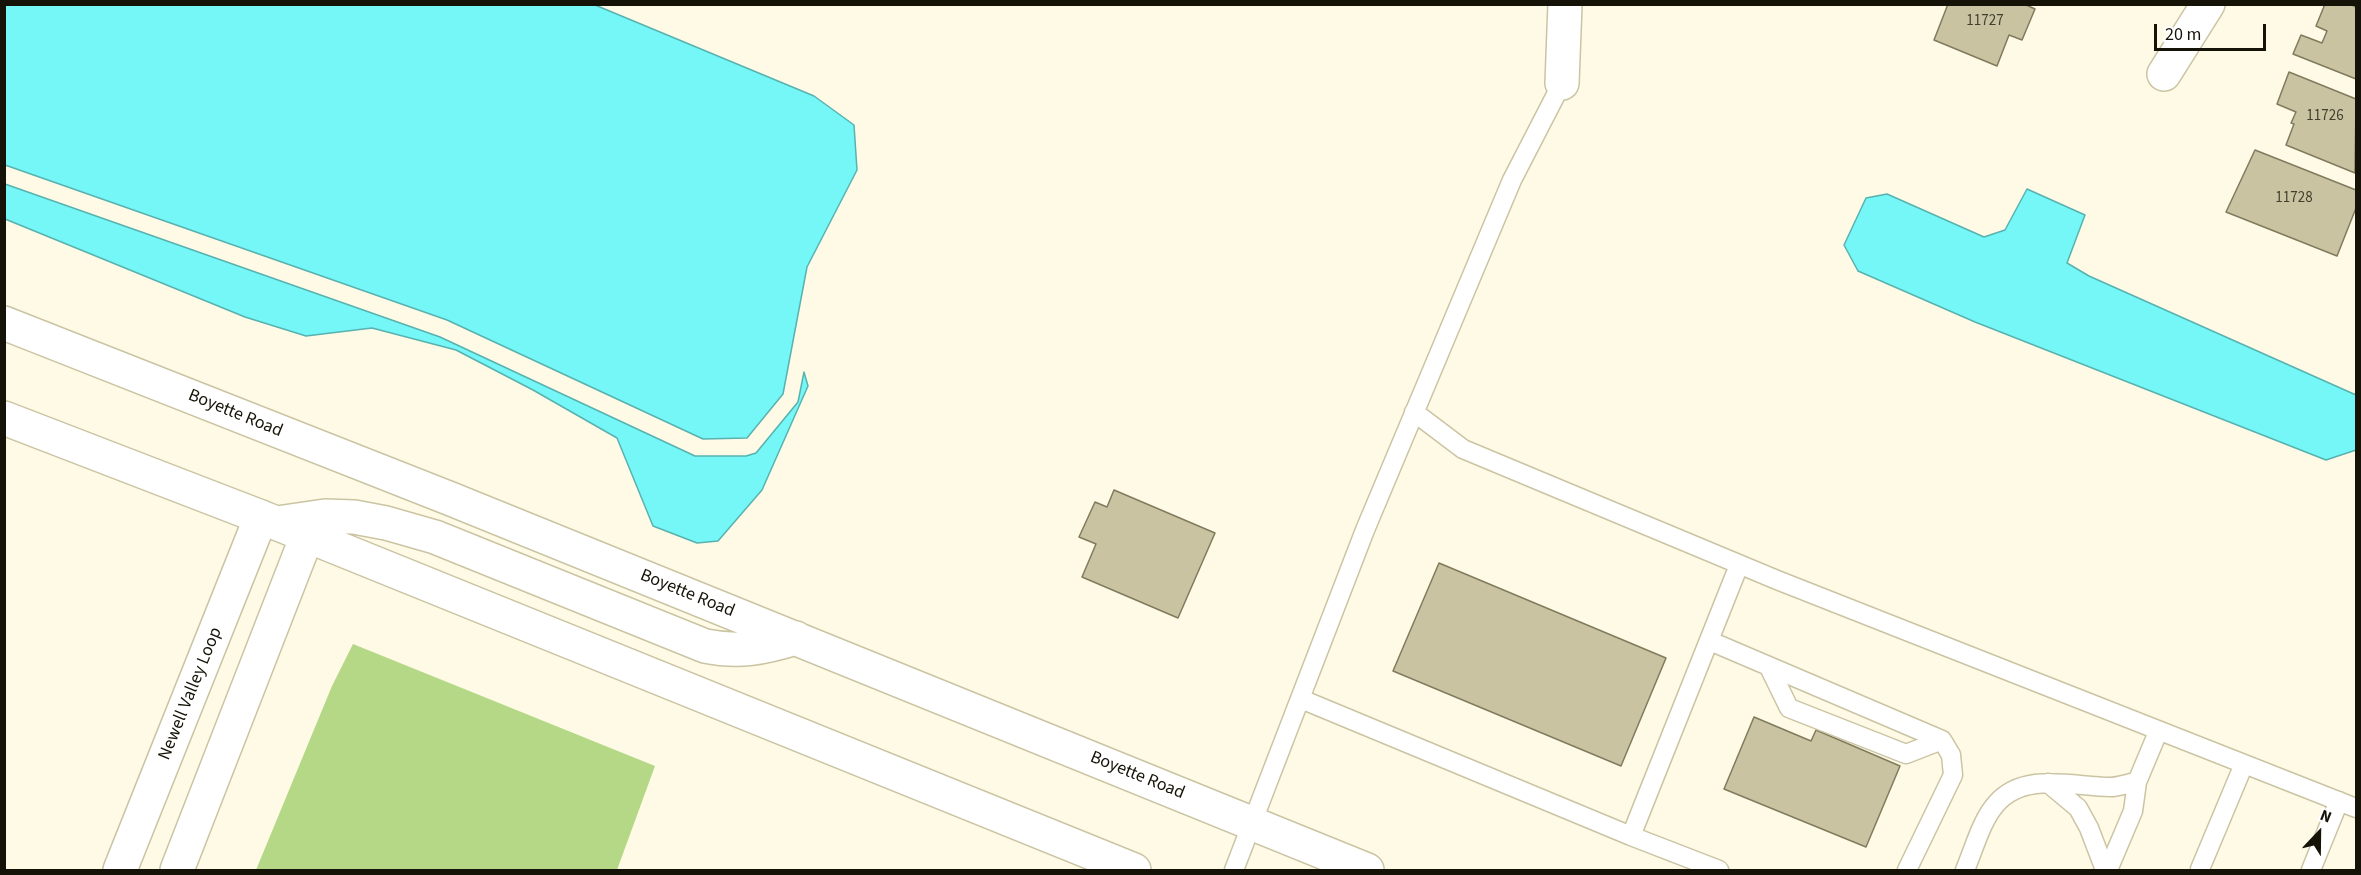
<!DOCTYPE html>
<html>
<head>
<meta charset="utf-8">
<style>
	body { margin:0 }
	#map { position:relative; width:2361px; height:875px; overflow:hidden; background:#fefae6; font-family:"Source Sans 3",sans-serif }
	canvas { display:block }
	.frame { position:absolute; inset:0; border:6px solid #151307; pointer-events:none }
	.north { position:absolute; left:2289px; top:803px; width:60px; height:60px; -webkit-text-stroke:4px #fff; paint-order:stroke; rotate:22deg; font-size:16px; font-weight:700; line-height:24px; text-align:center; color:#151307 }
	.north::after { content:''; display:block; margin:auto; width:21px; height:27px; background:#151307; clip-path:polygon(50% 0,100% 100%,50% 72%,0 100%) }
	.scale { position:absolute; left:2154px; top:24px; width:112px; height:27px; box-sizing:border-box; border:3px solid #151307; border-top:0; padding-left:8px; font-size:18px; line-height:21px; white-space:nowrap; color:#151307; -webkit-text-stroke:4px #fff; paint-order:stroke }
</style>
</head>
<body>
<div id="map">
<canvas width="2361" height="875"></canvas>
<div class="frame"></div>
<div class="north">N</div>
<div class="scale">20 m</div>
</div>
<script>
const g = document.querySelector('canvas').getContext('2d');
g.lineJoin = 'round';
function fillPath(path, color) { g.fillStyle = color; g.fill(path, 'evenodd'); }
function trace(path, color, width, dash) { g.strokeStyle = color; g.lineWidth = width; g.lineCap = dash ? 'butt' : 'round'; g.setLineDash(dash || []); g.stroke(path); }
function drawText(font, color, halo, rows, align = 'center') {
  g.font = font + ' "Source Sans 3",sans-serif'; g.lineWidth = 4.5; g.setLineDash([]); g.textBaseline = 'middle'; g.strokeStyle = halo; g.fillStyle = color; for (const [text, x, y, turn = 0] of rows) {
    g.save(); g.translate(x, y); g.rotate((+turn || 0) * Math.PI / 180); g.textAlign = isNaN(turn) ? turn : align; if (halo) g.strokeText(text, 0, 0); g.fillText(text, 0, 0); g.restore();
  }
}
fillPath(new Path2D(`
	M353,644L655,766L617,870H256L332,686Z`), '#b5d886');
const water = new Path2D(`
	M595,5L814,96L854,125L857,170L807,267L783,394L747,438L703,439L447,320L5,165V5Z
	M5,184L440,337L695,456H746L756,453L798,402L804,372L808,386L762,490L718,541L697,543L653,526L617,438L533,390L456,350L372,328L306,336L245,317L5,219Z
	M2027,189L2085,215L2067,263L2089,276L2356,395V450L2326,460L1975,322L1858,271L1844,245L1866,198L1887,194L1984,237L2005,230Z`);
fillPath(water, '#75f6f7');
trace(water, '#58b2af', 1.5);
const building = new Path2D(`
	M1948,4H2024L2035,9L2022,40L2009,35L1997,66L1934,40Z
	M2325,4H2350L2356,7V79L2293,54L2301,35L2322,43L2327,31L2316,26Z
	M2289,72L2356,99L2355,173L2286,145L2294,124L2291,123L2296,112L2277,104Z
	M2255,150L2356,190V208L2337,256L2226,212Z
	M1114,490L1215,533L1178,618L1082,577L1096,544L1079,537L1095,502L1107,507Z
	M1439,563L1666,658L1621,766L1393,671Z
	M1754,717L1811,741L1816,730L1900,766L1866,847L1724,789Z`);
fillPath(building, '#c9c3a2');
trace(building, '#817b5d', 1.5);
const lane = new Path2D(`
	M1414,412L1463,449L1777,580L2356,808
	M1710,641L1942,740L1951,755L1953,775L1907,870
	M1769,667L1789,708L1906,754L1942,740
	M1301,699L1631,836L1719,870
	M2048,783L2078,808L2089,828L2105,870
	M1631,836L1739,565
	M2200,869L2244,764
	M1234,870L1365,530L1512,180L1562,83
	M1965,870C1974,849 1981,821 1996,804C2024,771 2074,787 2110,787C2119,787 2129,783 2137,782
	M2108,870L2133,811L2137,782L2158,732
	M2311,870L2339,801`);
const street = new Path2D(`
	M2164,74L2208,4
	M1562,83L1565,4
	M120,870L261,517
	M177,870L307,536`);
const secondary = new Path2D(`
	M4,323L451,499L1367,870
	M4,418L261,517L1134,870
	M277,523L325,516L354,517L386,523L435,537L705,646C740,653 763,648 796,638`);
trace(lane, '#cbc4a3', 21);
trace(street, '#cbc4a3', 36);
trace(secondary, '#cbc4a3', 36);
trace(lane, '#fff', 18);
trace(street, '#fff', 33);
trace(secondary, '#fff', 33);
drawText('15px', '#423f2e', null, [
	["11727",1985,22],
	["11726",2325,117],
	["11728",2294,199]
]);
drawText('18px', '#151307', '#fff', [
	["Boyette Road",235,414,22],
	["Boyette Road",687,594,22],
	["Newell Valley Loop",191,694,-68],
	["Boyette Road",1137,776,22]
]);
</script>
</body>
</html>
